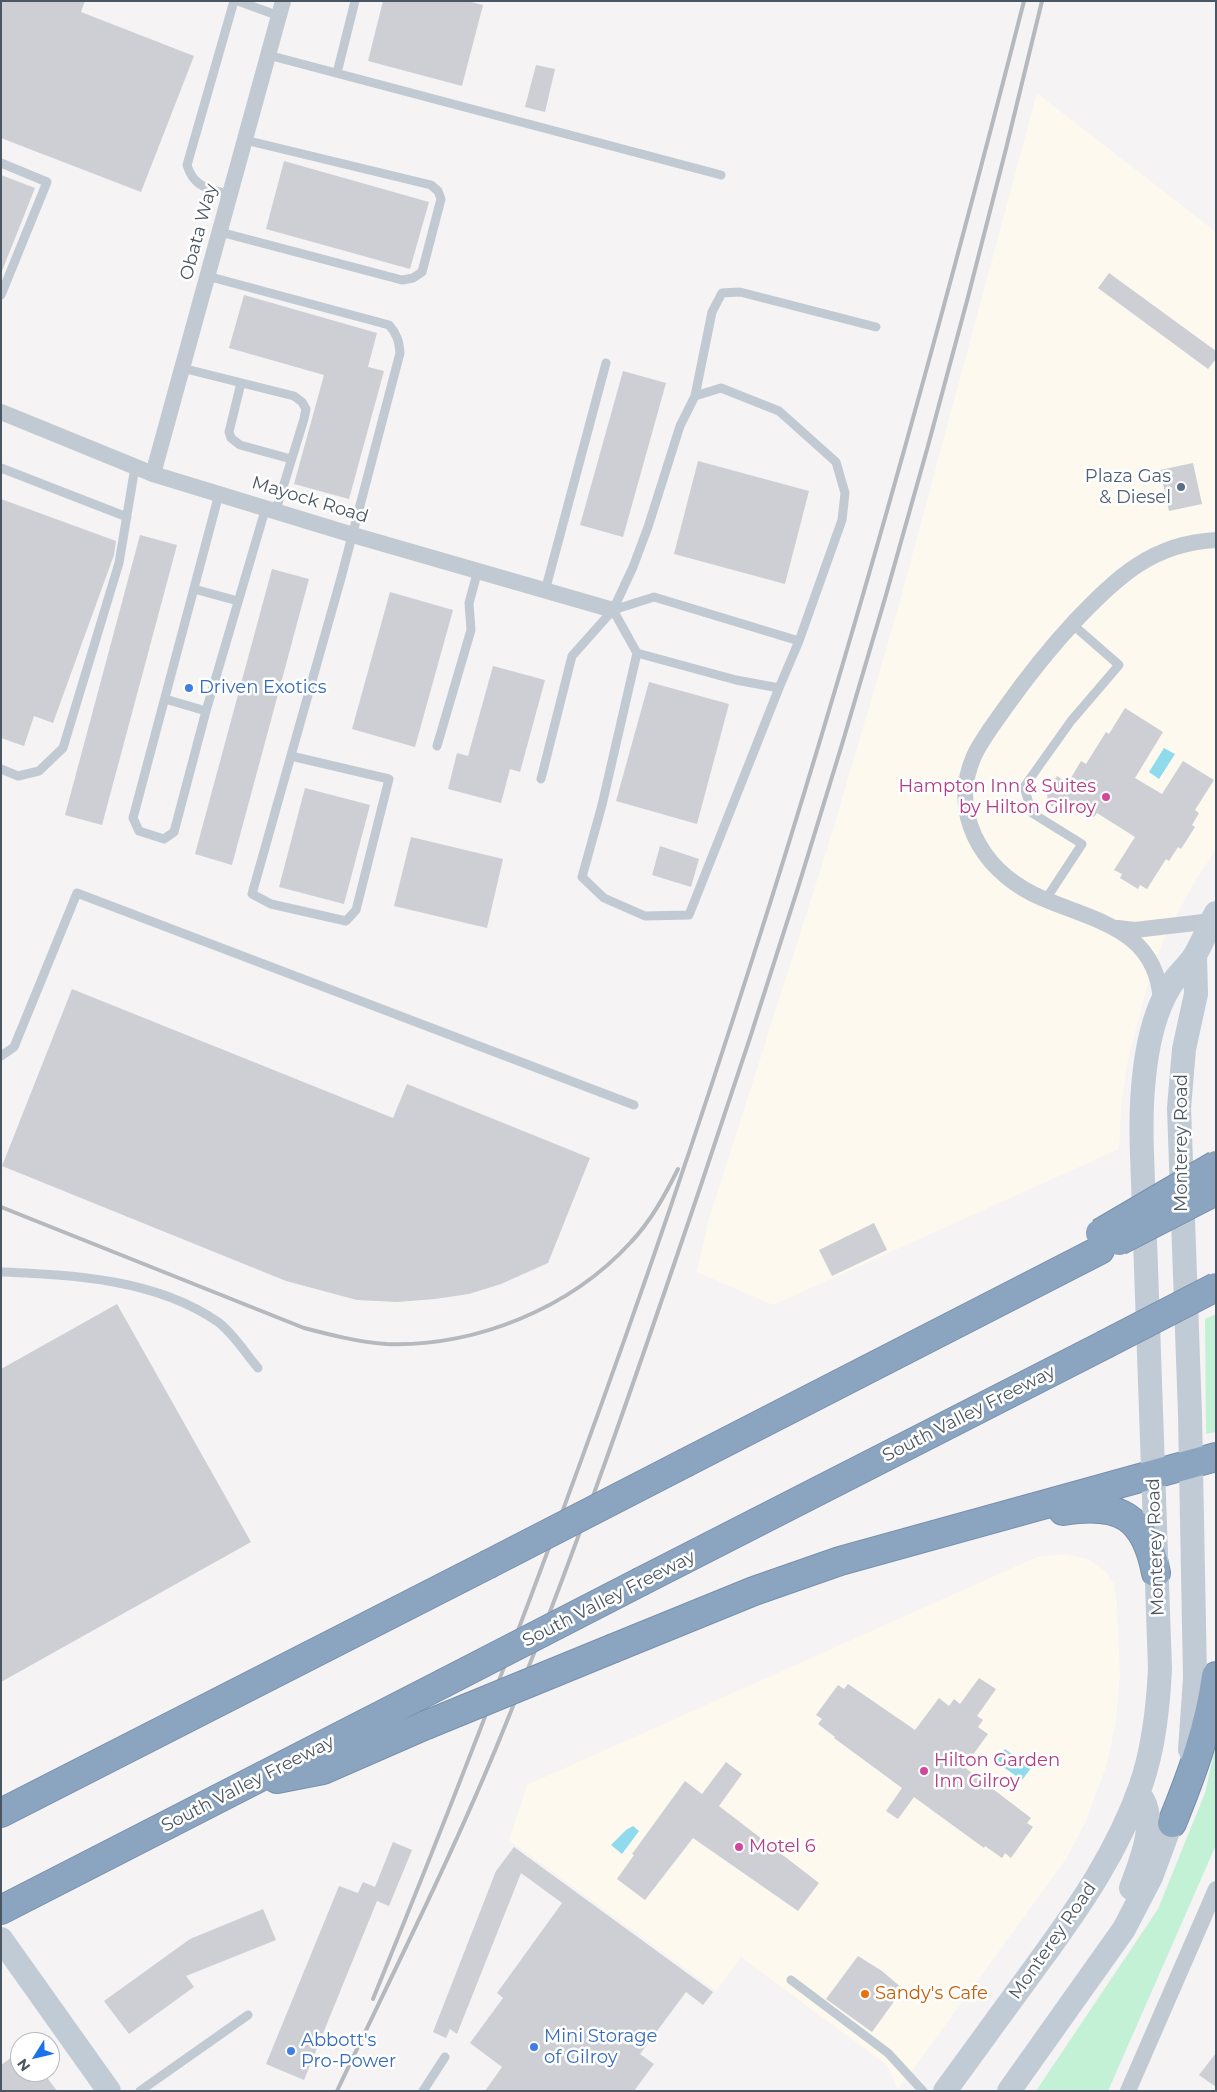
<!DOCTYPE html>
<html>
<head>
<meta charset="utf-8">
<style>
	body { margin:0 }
	#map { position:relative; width:1217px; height:2092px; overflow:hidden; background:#f5f3f3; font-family:Montserrat,sans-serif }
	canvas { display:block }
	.frame { position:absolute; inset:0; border:2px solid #4a5661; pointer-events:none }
	.north { position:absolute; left:10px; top:2032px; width:50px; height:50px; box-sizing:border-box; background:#fff; border:1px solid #b7bbc0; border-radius:50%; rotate:234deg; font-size:14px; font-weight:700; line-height:20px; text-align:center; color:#4a5661 }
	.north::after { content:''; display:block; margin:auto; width:18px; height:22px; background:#1a73e8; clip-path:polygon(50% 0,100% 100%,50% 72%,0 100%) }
</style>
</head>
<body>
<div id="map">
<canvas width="1217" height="2092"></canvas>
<div class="frame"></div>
<div class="north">N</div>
</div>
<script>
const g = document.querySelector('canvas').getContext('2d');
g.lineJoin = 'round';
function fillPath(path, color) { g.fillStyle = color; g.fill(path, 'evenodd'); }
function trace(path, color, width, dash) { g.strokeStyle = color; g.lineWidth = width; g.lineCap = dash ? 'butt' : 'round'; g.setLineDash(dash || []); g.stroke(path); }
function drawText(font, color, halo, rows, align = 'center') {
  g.font = font + ' Montserrat,sans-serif'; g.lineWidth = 5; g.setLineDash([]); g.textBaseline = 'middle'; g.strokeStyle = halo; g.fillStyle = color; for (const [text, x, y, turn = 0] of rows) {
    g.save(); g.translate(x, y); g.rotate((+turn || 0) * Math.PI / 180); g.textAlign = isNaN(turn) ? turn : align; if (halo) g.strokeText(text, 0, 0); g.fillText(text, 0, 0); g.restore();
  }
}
fillPath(new Path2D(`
	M1037,93L1216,232V849L1192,886L1163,941L1145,994L1128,1059L1121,1108L1119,1149L773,1305L697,1272L708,1222L828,846L895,619Z
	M1066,1554L1088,1559L1105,1571L1114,1584L1117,1603L1120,1676L1116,1721L1107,1764L1085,1823L1066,1859L898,2090L887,2065L741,1957L716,1991L509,1840L527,1785L1037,1557Z`), '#fdf9ef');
fillPath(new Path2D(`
	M1216,1314V1432L1206,1434L1205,1319Z
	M1216,1743V1845L1108,2091H1036L1158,1909L1205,1793Z`), '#c3f1d5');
fillPath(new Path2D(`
	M1164,748L1175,754L1159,779L1149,772Z
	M1005,1749L1031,1768L1022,1780L996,1762Z
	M633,1826L639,1831L622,1854L611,1845L626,1830Z`), '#90daee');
fillPath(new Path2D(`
	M1,1H85L81,12L194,56L141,192L1,138Z
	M383,1H467L483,5L462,86L368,61Z
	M536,65L555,69L545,112L525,107Z
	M284,161L429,202L410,269L266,229Z
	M1,175L35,188L2,271H1Z
	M1109,273L1216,351V359L1208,369L1098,288Z
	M244,295L377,333L368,367L384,371L349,499L294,484L324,375L229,348Z
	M623,371L666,383L623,537L580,525Z
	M698,461L809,491L785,584L674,554Z
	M1193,463L1202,504L1169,511L1160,470Z
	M1,499L116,541L114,555L53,723L34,716L24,746L1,738Z
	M140,535L177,545L102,825L65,815Z
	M272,569L309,579L232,865L195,854Z
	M390,592L453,610L415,747L352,729Z
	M493,666L545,680L520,772L510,769L501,803L448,789L457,753L468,756Z
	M649,682L729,704L697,824L616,801Z
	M1125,708L1163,732L1135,778L1162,794L1183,761L1214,780L1195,810L1199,813L1192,825L1195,827L1181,849L1178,847L1169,861L1166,859L1147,889L1140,885L1138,889L1120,878L1122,874L1114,870L1135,837L1097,813L1094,817L1073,805L1067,815L1048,804L1047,793L1057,776L1068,783L1081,761L1086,764L1106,732L1109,734Z
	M305,788L370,805L344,904L279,887Z
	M411,837L503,859L487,928L394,906Z
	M660,846L699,859L691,887L652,875Z
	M72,989L393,1118L407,1084L590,1158L548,1263L501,1284L469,1294L435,1299L397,1302L357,1300L286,1281L2,1166Z
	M874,1223L887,1250L832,1276L819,1250Z
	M117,1304L251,1542L1,1682V1369Z
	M979,1678L996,1689L977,1716L983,1720L978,1727L988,1734L964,1767L1031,1818L1027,1823L1033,1827L1011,1858L1005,1853L1002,1858L985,1846L984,1848L914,1797L898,1819L886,1811L902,1788L834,1738L835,1737L818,1724L822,1719L816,1715L838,1685L844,1689L848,1684L915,1730L939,1698L949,1706L954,1699L960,1704Z
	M726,1762L742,1774L719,1806L819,1883L798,1911L693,1838L645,1900L617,1879L634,1855L632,1854L685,1781L702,1794Z
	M393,1842L412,1850L389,1906L377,1901L304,2080L266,2064L339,1886L358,1893L363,1882L375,1887Z
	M514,1847L713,1992L703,2005L686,1992L640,2054L654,2064L634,2091H485L502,2067L470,2043L503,1998L497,1993L562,1903L521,1873L457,2034L450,2029L446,2038L433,2032L496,1871Z
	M263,1909L276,1940L186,1976L194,1987L129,2034L104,2001L190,1939Z
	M858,1956L882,1971L903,1989L872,2032L826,1999Z
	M20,2051V2072H43L57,2091H1V2065Z
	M1216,2053V2087L1199,2075Z`), '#cdcfd5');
const highway = new Path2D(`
	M687,1462L1100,1250
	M1063,1511C1120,1502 1145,1516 1156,1573
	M642,1581L1104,1345
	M614,1648L754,1591L840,1561L1216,1457
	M277,1779L323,1770L426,1725
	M1,1813L487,1565
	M1172,1823C1192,1774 1209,1728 1216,1676
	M1,1910L442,1684`);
trace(highway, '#7690ad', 30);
trace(new Path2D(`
	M238,1L279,16
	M268,55L721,175
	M337,73L355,1
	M1,163L47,182L1,295
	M230,195C208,188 194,188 187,165L234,1
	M220,232L402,280L413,278L422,272L441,199L438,191L431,185L245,140
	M207,276L389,325C397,334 399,341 400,353L341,578L252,894L271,904L346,921L356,910L389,779L291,756
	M182,368L294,396L302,402L306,409L304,419L276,510
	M241,383L229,432L231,438L240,445L291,459
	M695,396L712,312L722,293L740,292L876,327
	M1,468L127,517
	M219,494L133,818L139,831L164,839L174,832L206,711L266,507
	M194,589L238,601
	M545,591L606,363
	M613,610L637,653L736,680L779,688L689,915L645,916L604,898L582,877L602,805L637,653
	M779,688L799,641
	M165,699L206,711
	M437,746L471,630L469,603L478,570
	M1,769L18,776L39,771L63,748L119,563L135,467
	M541,779L572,656L613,610L633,567L648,527L680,426L695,396L721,388L779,411L836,462L845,493L842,520L799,641L654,597L613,610
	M1046,899L1082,844L1032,813L1024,787L1071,721L1119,665L1072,624
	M1,1056L14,1047L77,893L634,1105
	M1,1272C74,1275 156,1279 218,1322C233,1333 246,1354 258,1368
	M791,1980L888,2053L923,2091
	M140,2091L248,2015
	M423,2091L445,2057`), '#c1cad2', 9);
trace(new Path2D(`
	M1,412L153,474L353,535L613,610
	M153,474L283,1
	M1118,928L1135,930L1212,921
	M1161,1002C1157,925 1089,921 1033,894C981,868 949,812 974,756C982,739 994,724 1005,708C1027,677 1050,648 1076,620C1117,577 1153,543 1216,540
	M1128,2091L1216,1889`), '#c1cad2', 16);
trace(new Path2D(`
	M1190,1750L1195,1678L1190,1414L1179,1108L1184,1049L1196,994L1195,956
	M1131,1888C1141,1860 1160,1818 1138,1793
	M1,1939L109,2091
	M945,2091C976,2048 1008,2005 1039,1962C1080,1906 1118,1851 1141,1785C1154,1747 1158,1708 1160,1669L1142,1153C1140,1103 1143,1032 1169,988C1176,975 1188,967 1195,955C1203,942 1208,927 1216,913
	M1009,2091L1124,1929L1151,1877L1177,1807`), '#c1cbd6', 24);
trace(highway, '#8ba5c1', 28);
trace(new Path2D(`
	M1,1207L304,1328C331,1335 358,1342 386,1344C475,1347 570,1309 631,1242C651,1221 665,1195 678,1169
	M373,1999C513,1656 641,1309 753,957C854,641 942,322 1024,1
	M337,2091C391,1977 448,1864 496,1748C572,1564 637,1374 701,1185C833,796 947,401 1042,1`), '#b5b8bd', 4);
const highwayBridge = new Path2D(`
	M1100,1233L1216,1165
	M1119,1241L1216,1191
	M1104,1345L1216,1287
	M487,1565L687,1462
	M442,1684L642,1581
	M426,1725L614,1648`);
trace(highwayBridge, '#7690ad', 30, []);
trace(highwayBridge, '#8ba5c1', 28);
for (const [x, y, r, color] of [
	[1181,487,5,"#5c6f8a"],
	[189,688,5,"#3f7fe0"],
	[1106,797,5,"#d1479c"],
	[924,1771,5,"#d1479c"],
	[739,1847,5,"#d1479c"],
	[865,1994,5,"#e8710a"],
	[534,2047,5,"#3f7fe0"],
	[291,2051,5,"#3f7fe0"]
]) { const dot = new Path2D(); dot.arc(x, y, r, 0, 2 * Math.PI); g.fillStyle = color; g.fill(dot); trace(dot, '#fff', 2); }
drawText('18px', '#4a5661', '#fff', [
	["Obata Way",199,232,-75],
	["Mayock Road",310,500,17],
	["Monterey Road",1182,1143,-90],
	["South Valley Freeway",969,1414,-27],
	["Monterey Road",1156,1547,-92],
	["South Valley Freeway",609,1599,-27],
	["South Valley Freeway",248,1784,-27],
	["Monterey Road",1053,1941,-55]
]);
drawText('18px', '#4e5e75', '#fff', [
	["Plaza Gas",1171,477],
	["& Diesel",1171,498]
], 'right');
drawText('18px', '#366cbe', '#fff', [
	["Driven Exotics",199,688],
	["Mini Storage",544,2037],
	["of Gilroy",544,2058],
	["Abbott's",301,2041],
	["Pro-Power",301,2062]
], 'left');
drawText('18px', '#b23c85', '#fff', [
	["Hampton Inn & Suites",1096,787,"right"],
	["by Hilton Gilroy",1096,808,"right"],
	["Hilton Garden",934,1761],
	["Inn Gilroy",934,1782],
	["Motel 6",749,1847]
], 'left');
drawText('18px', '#c56008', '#fff', [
	["Sandy's Cafe",875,1994]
], 'left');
</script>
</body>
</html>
